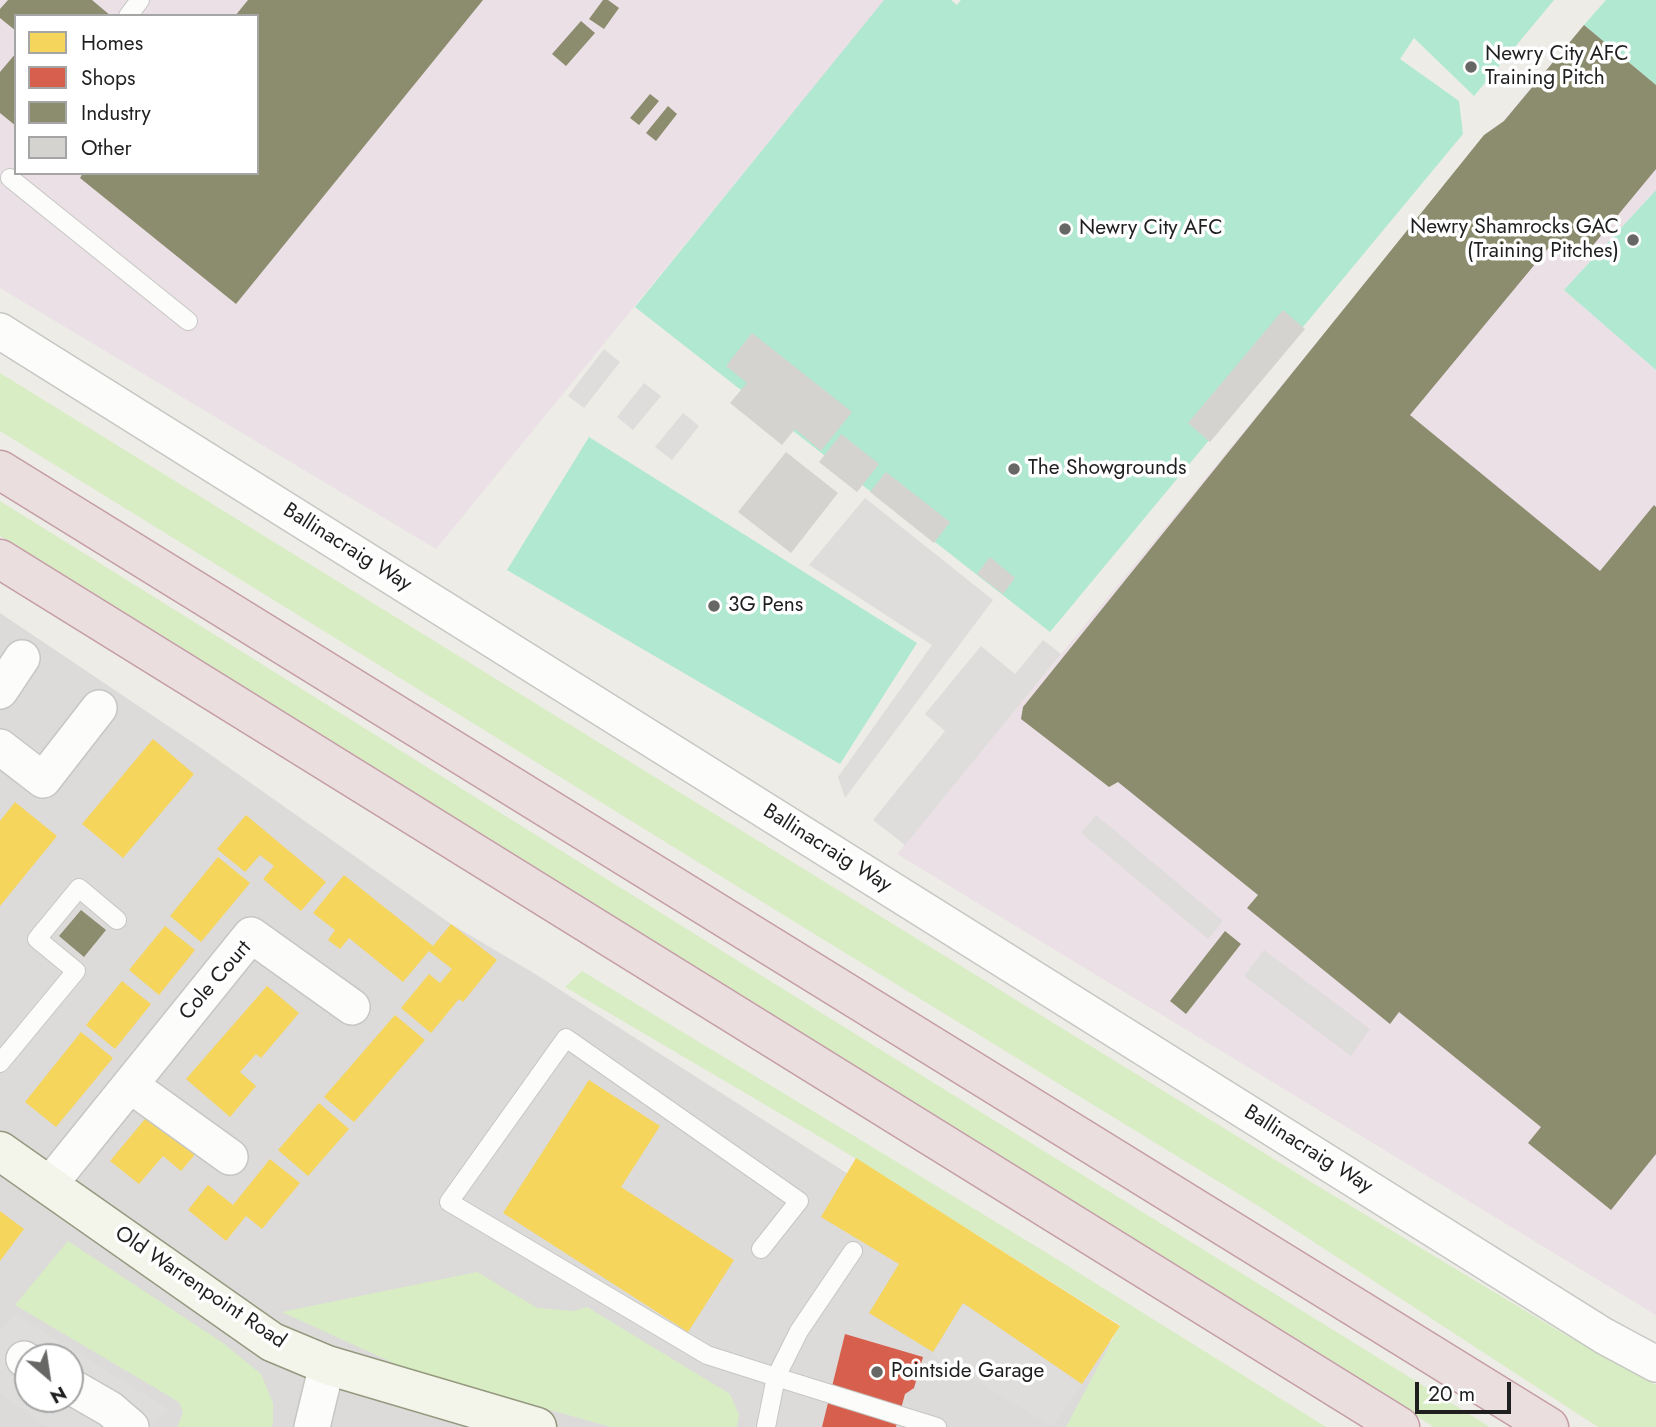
<!DOCTYPE html>
<html>
<head>
<meta charset="utf-8">
<style>
	body { margin:0 }
	#map { position:relative; width:1656px; height:1427px; overflow:hidden; background:#edece7; font-family:Jost,sans-serif }
	canvas { display:block }
	.legend { position:absolute; left:14px; top:14px; width:245px; height:161px; box-sizing:border-box; background:#fff; border:2px solid #a5a5a5; margin:0; padding:9px 12px; list-style:none; font-size:21px; color:#1f1f1f }
	.legend li { display:flex; align-items:center; gap:14px; height:35px }
	.legend b { width:35px; border:2px solid #a5a5a5 }
	.north { position:absolute; left:14px; top:1343px; width:70px; height:70px; box-sizing:border-box; background:#fff; border:2px solid #a5a5a5; border-radius:50%; rotate:151deg; font-size:19px; font-weight:700; line-height:28px; text-align:center; color:#1f1f1f }
	.north::after { content:''; display:block; margin:auto; width:24px; height:32px; background:#676765; clip-path:polygon(50% 0,100% 100%,50% 72%,0 100%) }
	.scale { position:absolute; left:1415px; top:1382px; width:96px; height:32px; box-sizing:border-box; border:4px solid #1f1f1f; border-top:0; padding-left:9px; font-size:21px; line-height:24px; white-space:nowrap; color:#1f1f1f; -webkit-text-stroke:5px #fff; paint-order:stroke }
</style>
</head>
<body>
<div id="map">
<canvas width="1656" height="1427"></canvas>
<ul class="legend">
<li><b style="height:19px;background:#f6d55c"></b>Homes</li>
<li><b style="height:19px;background:#d6604d"></b>Shops</li>
<li><b style="height:19px;background:#8c8c6e"></b>Industry</li>
<li><b style="height:19px;background:#d5d3d0"></b>Other</li>
</ul>
<div class="north">N</div>
<div class="scale">20 m</div>
</div>
<script>
const g = document.querySelector('canvas').getContext('2d');
g.lineJoin = 'round';
function fillPath(path, color) { g.fillStyle = color; g.fill(path, 'evenodd'); }
function trace(path, color, width, dash) { g.strokeStyle = color; g.lineWidth = width; g.lineCap = dash ? 'butt' : 'round'; g.setLineDash(dash || []); g.stroke(path); }
function drawText(font, color, halo, rows, align = 'center') {
  g.font = font + ' Jost,sans-serif'; g.lineWidth = 7; g.setLineDash([]); g.textBaseline = 'middle'; g.strokeStyle = halo; g.fillStyle = color; for (const [text, x, y, turn = 0] of rows) {
    g.save(); g.translate(x, y); g.rotate((+turn || 0) * Math.PI / 180); g.textAlign = isNaN(turn) ? turn : align; if (halo) g.strokeText(text, 0, 0); g.fillText(text, 0, 0); g.restore();
  }
}
fillPath(new Path2D(`
	M0,613L201,748L451,924L532,972L1244,1427H0ZM28,1357H70V1399H28Z`), '#dcdbd9');
fillPath(new Path2D(`
	M0,0H885L436,549L0,288ZM16,16H257V173H16Z
	M1584,25L1656,85V190L1564,290L1656,370V1315L897,854L1336,319Z`), '#ebe0e6');
fillPath(new Path2D(`
	M0,373L1316,1185L1564,1334L1656,1385V1427H1598L1260,1207L816,935L0,431Z
	M0,501L950,1093L1490,1427H1434L0,536Z
	M582,971L1047,1253L1326,1427H1066L1120,1325L842,1150L565,987Z
	M68,1241L223,1343L261,1374L273,1403V1422L271,1427H177L183,1413L179,1402L15,1305Z
	M477,1272L537,1308L574,1311L587,1307L730,1394L739,1415L737,1427H611L411,1371L282,1312Z`), '#d8edc4');
fillPath(new Path2D(`
	M884,0H951L957,5L961,0H1554L1474,96L1414,38L1400,59L1459,101L1463,134L1050,632L635,307Z
	M1606,0H1656V85L1584,25Z
	M1656,190V370L1564,290Z
	M589,437L917,643L840,764L507,570Z`), '#b0e8d2');
fillPath(new Path2D(`
	M604,349L620,362L584,408L568,396Z
	M644,383L661,396L633,430L617,417Z
	M683,413L699,426L672,460L655,447Z
	M865,498L993,600L845,798L838,777L932,645L809,565Z
	M1043,640L1061,654L905,845L873,820L945,731L925,714L981,646L1015,674Z
	M1096,815L1223,921L1208,939L1081,833Z
	M1264,950L1370,1029L1351,1056L1244,976Z
	M963,1303L1082,1384L1053,1427L932,1355Z
	M15,1314L170,1410L145,1427H47L0,1394V1331ZM28,1357H70V1399H28Z`), '#dedddb');
fillPath(new Path2D(`
	M153,739L194,774L123,858L82,824Z
	M15,802L57,836L0,906V821Z
	M246,815L326,882L301,911L263,879L274,866L260,855L245,872L217,849Z
	M218,857L250,883L201,942L170,916Z
	M344,875L433,946L451,924L497,960L463,1002L459,999L431,1033L401,1008L429,974L440,983L452,969L429,951L403,982L349,938L340,949L328,940L335,930L313,913Z
	M165,926L195,950L159,995L129,970Z
	M122,981L151,1004L115,1049L86,1025Z
	M267,986L299,1013L261,1058L256,1054L240,1072L256,1086L230,1117L186,1079Z
	M395,1015L425,1040L354,1122L324,1097Z
	M81,1032L113,1058L56,1127L25,1102Z
	M589,1080L660,1126L621,1187L734,1260L688,1332L503,1213Z
	M319,1103L349,1129L308,1176L278,1150Z
	M150,1113L197,1152L181,1171L163,1156L139,1184L110,1161Z
	M856,1158L1120,1326L1082,1384L963,1303L933,1352L869,1313L899,1264L821,1217Z
	M270,1159L300,1183L262,1229L246,1216L226,1241L188,1210L208,1185L233,1205Z
	M0,1211L24,1229L0,1261Z`), '#f6d55c');
fillPath(new Path2D(`
	M845,1334L923,1357L914,1388L905,1394L896,1427H822Z`), '#d6604d');
fillPath(new Path2D(`
	M8,0H92L111,16H16V31L0,18V9Z
	M248,0H483L236,304L80,178L83,173H257V16H235Z
	M603,0H608L619,8L604,29L589,19Z
	M581,21L595,33L566,66L552,54Z
	M1584,25L1656,85V169L1580,261L1555,240L1410,415L1600,571L1654,505L1656,507V1154L1611,1210L1528,1143L1541,1127L1399,1012L1390,1024L1247,908L1258,895L1118,782L1109,787L1021,719L1023,707L1484,135L1504,121Z
	M16,53V126L0,113V72Z
	M650,94L659,101L639,125L630,118Z
	M668,106L677,114L656,141L646,133Z
	M81,910L106,930L84,957L59,936Z
	M1225,931L1241,944L1186,1014L1170,1001Z`), '#8c8c6e');
fillPath(new Path2D(`
	M1283,310L1305,329L1210,442L1188,423Z
	M752,333L852,412L821,451L795,429L782,445L730,403L747,383L726,366Z
	M841,434L879,464L857,492L819,462Z
	M786,452L838,493L791,553L738,512Z
	M886,472L950,522L934,543L870,492Z
	M990,557L1015,578L1003,594L977,574Z`), '#d5d3d0');
const lane = new Path2D(`
	M128,16L140,0
	M10,178L188,321
	M0,1063L76,971L37,939L79,888L117,920
	M761,1249L799,1201L566,1038L449,1202L707,1355L776,1377L766,1427
	M853,1251L799,1331L776,1377L937,1427`);
const street = new Path2D(`
	M0,331L1604,1336L1656,1364
	M0,691L22,658
	M0,747L43,780L99,708
	M130,1085L230,1157
	M49,1185L251,935L352,1007
	M24,1359L28,1362
	M70,1386L110,1409L131,1427
	M312,1427L327,1365`);
const secondary = new Path2D(`
	M0,1151L272,1342L327,1365L537,1427`);
const highway = new Path2D(`
	M0,470L1549,1427
	M0,559L1400,1427`);
trace(lane, '#c6c6c3', 20);
trace(street, '#c6c6c3', 38);
trace(secondary, '#95987e', 41);
trace(highway, '#c59da7', 41);
trace(lane, '#fcfcfb', 18);
trace(street, '#fcfcfb', 35);
trace(secondary, '#f3f4ea', 38);
trace(highway, '#eadedf', 38);
for (const [x, y, r, color] of [
	[1471,67,7,"#676765"],
	[1065,229,7,"#676765"],
	[1633,240,7,"#676765"],
	[1014,469,7,"#676765"],
	[714,606,7,"#676765"],
	[877,1372,7,"#676765"]
]) { const dot = new Path2D(); dot.arc(x, y, r, 0, 2 * Math.PI); g.fillStyle = color; g.fill(dot); trace(dot, '#fff', 2.5); }
drawText('21px', '#1f1f1f', '#fff', [
	["Newry City AFC",1485,55],
	["Training Pitch",1485,79],
	["Newry Shamrocks GAC",1619,228,"right"],
	["(Training Pitches)",1619,252,"right"],
	["Newry City AFC",1079,229],
	["The Showgrounds",1028,469],
	["3G Pens",728,606],
	["Pointside Garage",891,1372]
], 'left');
drawText('21px', '#1f1f1f', '#fff', [
	["Ballinacraig Way",347,548,32],
	["Ballinacraig Way",827,849,32],
	["Cole Court",216,981,-49],
	["Ballinacraig Way",1308,1150,32],
	["Old Warrenpoint Road",200,1288,34]
]);
</script>
</body>
</html>
